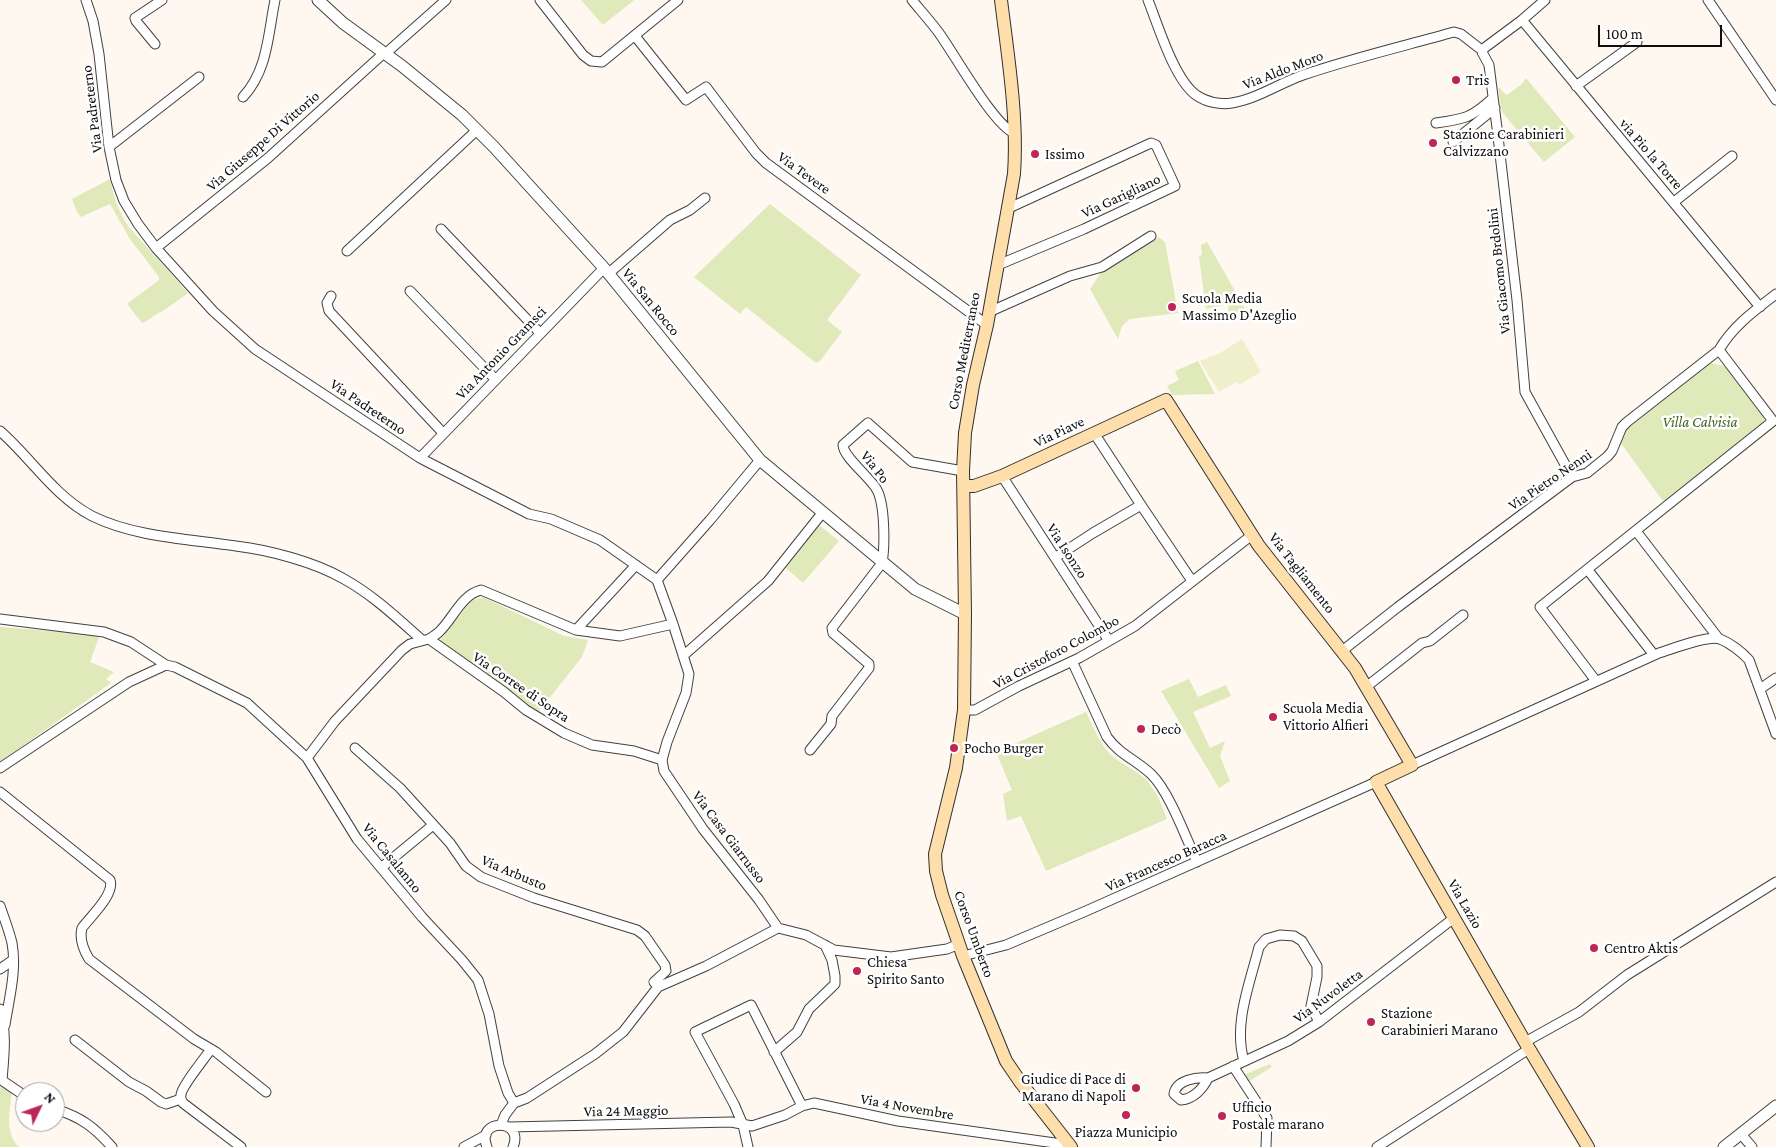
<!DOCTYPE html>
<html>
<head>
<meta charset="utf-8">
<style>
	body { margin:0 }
	#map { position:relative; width:1776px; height:1147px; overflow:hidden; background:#fff8f0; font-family:"Crimson Pro",serif }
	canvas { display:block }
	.north { position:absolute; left:15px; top:1082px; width:50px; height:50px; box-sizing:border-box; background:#fff; border:1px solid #9f9f9f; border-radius:50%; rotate:48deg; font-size:14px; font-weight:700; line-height:20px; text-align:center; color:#0e0e0e }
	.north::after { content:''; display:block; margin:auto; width:18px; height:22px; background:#bd2757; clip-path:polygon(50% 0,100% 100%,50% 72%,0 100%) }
	.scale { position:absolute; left:1598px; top:25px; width:124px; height:22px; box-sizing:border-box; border:2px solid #0e0e0e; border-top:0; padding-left:6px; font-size:15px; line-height:18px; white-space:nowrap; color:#0e0e0e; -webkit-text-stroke:4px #fff; paint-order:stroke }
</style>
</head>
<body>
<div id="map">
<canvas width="1776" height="1147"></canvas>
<div class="north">N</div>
<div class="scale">100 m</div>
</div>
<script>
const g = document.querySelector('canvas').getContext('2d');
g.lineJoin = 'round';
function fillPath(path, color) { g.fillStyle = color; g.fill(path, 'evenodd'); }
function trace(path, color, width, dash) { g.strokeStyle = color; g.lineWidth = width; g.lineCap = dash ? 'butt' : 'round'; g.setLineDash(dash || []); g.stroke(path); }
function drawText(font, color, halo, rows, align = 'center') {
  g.font = font + ' "Crimson Pro",serif'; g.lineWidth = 5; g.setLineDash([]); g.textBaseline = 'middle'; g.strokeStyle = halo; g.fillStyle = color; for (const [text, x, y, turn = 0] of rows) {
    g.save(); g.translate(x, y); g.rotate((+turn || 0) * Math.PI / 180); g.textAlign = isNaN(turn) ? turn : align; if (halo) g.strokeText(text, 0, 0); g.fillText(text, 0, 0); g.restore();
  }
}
fillPath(new Path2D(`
	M581,0H634L603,25Z
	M1526,78L1575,137L1544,162L1502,112L1498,88H1500L1503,92L1507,95L1522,84Z
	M110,179C113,196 118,210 128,226L188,293C177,301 167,309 155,315C150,318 147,322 142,323L127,304L159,280V277L130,239L110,204L81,217L77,212L72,199Z
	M770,204L861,275L827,320L842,332L820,361L816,363L746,307L740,314L694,277Z
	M1159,237L1165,242L1178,313L1130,319L1122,326L1118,339L1090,289L1102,271Z
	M1207,242L1247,312L1250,318L1220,323L1219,320L1229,317L1228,304L1206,309L1199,257L1202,254L1201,245Z
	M1198,361L1215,394L1172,395L1167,386L1179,380L1175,371Z
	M1710,363L1724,366L1729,370L1764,416V421L1762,425L1666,502L1663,501L1620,442L1625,431Z
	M819,525L839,541L803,583L786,568Z
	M483,597L564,636L588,640L582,657L535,716L439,642L471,601Z
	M0,627L76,633L99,637L90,662L114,672L106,679L111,683L0,762Z
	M1189,679L1198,697L1226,685L1231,696L1193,712L1210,748L1225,741L1220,756L1230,781L1219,788L1161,691Z
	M1086,712C1093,726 1099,742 1109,753C1118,762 1128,766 1138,773C1154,784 1161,803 1167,819L1046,871L1021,816L1007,821L1003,794L1012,790L996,752Z
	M1270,1064L1272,1067L1246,1083L1241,1076Z
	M0,1087L12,1091C10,1109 4,1133 19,1147H0Z`), '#dfe9b9');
fillPath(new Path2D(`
	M1242,339L1261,372L1239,385L1237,382L1219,392L1200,361L1220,353Z`), '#edf0cb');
const minor = new Path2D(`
	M86,0L93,21L99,54L109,147L116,180L124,201L138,224L156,248L213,311L255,349L420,458L529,514L551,519L600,540L657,580L673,624L689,674L686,693L667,742L662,760L664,771L703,829L759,900L778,928
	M540,0L583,55L591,61L602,62L678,0
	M912,0C921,11 931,22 939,33C955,55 993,124 1014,133
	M1148,0C1158,25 1174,79 1196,95C1206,102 1220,105 1232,103C1257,99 1280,83 1303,75C1353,58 1404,46 1454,32L1461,34L1479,48
	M1708,0L1776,100
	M1522,20L1760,307
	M635,36L686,100L706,87L756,153L766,163L987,325
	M155,44L136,21L135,18L162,0
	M1483,49L1522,20L1545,0
	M1482,52L1489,65L1497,128L1517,300L1525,392L1572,477
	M385,54L446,0
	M1576,86L1637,42
	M243,97C268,70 268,34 275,0
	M1436,123C1465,119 1471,118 1493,98
	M1453,142L1495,108
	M109,147L199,77
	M1674,202L1732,156
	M441,229L540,333
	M156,248L268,158L384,53
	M347,251L477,130
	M998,265L1084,229L1175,186L1156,145L1151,143L1009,208
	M609,273L670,220L690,210L705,198
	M410,291L495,379
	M331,296L327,303L329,311L443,433
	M989,312L1070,276L1102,267L1151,236
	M0,431C31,458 54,496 92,516C134,537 189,539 236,546C269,550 315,562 344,579C373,595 397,618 422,640
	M1094,433L1141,505
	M420,458L604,268
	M1002,476L1109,641
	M1636,531L1719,639
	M1056,557L1093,533L1141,505L1192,581
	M1591,574L1654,655
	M657,580L710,520L760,460
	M0,619L104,632L131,642L166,665L175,667L247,703L307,758L357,839L422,917L462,960L478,980L489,1014L499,1066L508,1093L514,1103L505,1115L501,1125
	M576,630L636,565
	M429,639C432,637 436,635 439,632C453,619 461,595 481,590L576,630L620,636L673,624
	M429,639L504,692L526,710L564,733L592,745L634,751L662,760
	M1342,651L1398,607L1560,486L1572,477L1587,473L1608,456L1612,451L1622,427L1627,422L1719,350C1733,326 1754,311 1776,294
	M683,656L768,581L823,512
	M1072,661L1107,737C1119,754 1136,760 1151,774C1169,791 1186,838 1197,862
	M1596,681L1540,607L1773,421L1719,350
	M1366,687L1422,643L1430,641L1463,615
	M1760,689L1776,678
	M964,710H975L1019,686L1079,658L1135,626L1252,535
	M355,748L400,788L450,843L466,866L481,877L534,898L637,930L645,936L665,965L666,971L654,982L658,987
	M810,750L831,724L832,716L869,668V664L833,633L832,628L882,563C885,546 885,505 877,490C871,478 843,457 843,445L868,423L912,462L963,471
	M307,758L335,721L402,650L410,644L425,640
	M1412,765L1659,653C1672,649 1708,635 1720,639C1730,643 1742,652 1749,660L1776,734
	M0,768L129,682L166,665
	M0,792L110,880C115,894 91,916 82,928C79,939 83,949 89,959L194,1039L216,1052L266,1092
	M381,868L433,825
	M0,906C4,918 9,930 12,943C17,970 9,999 5,1025
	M963,956L1006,945L1086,911L1376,782
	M0,969L13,960
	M0,1009C7,1033 4,1056 2,1080
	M75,1040L129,1082L146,1091L161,1102L166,1104L181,1099
	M1525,1042L1579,1012L1627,975L1776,882
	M211,1049C205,1058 181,1087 181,1095C180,1098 182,1101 183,1103L241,1147
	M774,1052L797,1032L809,1009L835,984V976L832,960L825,945
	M1244,1061C1233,1024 1250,983 1259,947L1266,939L1280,935L1294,936L1302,941L1317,966V977L1311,1006L1319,1022
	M1233,1066L1267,1118L1266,1147
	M1208,1078C1203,1089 1193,1099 1181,1100L1174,1094C1176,1080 1196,1077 1208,1078L1288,1041L1319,1022L1454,918
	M0,1079L25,1096
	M514,1103L527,1098L595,1054L623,1032L658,987L706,966L778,928L806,935L834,950L891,957L947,949L959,944
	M55,1109C81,1117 94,1127 112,1147
	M509,1127L731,1122L752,1126L785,1115L802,1106L814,1103L898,1121L1069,1145
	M1741,1134L1752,1147
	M464,1147L486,1135
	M487,1147C475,1118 525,1118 513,1147
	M748,1147L743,1125L734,1104L695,1032L751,1005L802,1106
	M1377,1147L1529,1049`);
const tertiary = new Path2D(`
	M318,0L343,23L402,66L462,115L494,147L604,268L760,460L915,589L965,614
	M1724,1147L1776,1106`);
const secondary = new Path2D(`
	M1001,0C1008,57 1018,117 1014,174L987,325L973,385L965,433L963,471L965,614L964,710L956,768L935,854L936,871L942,895L963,956L1006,1061L1021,1083L1071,1147
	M964,486H974L1002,476L1166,400L1259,546L1355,668L1412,765L1376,782L1525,1042L1588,1147`);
trace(minor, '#414141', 11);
trace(tertiary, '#414141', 13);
trace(secondary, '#303030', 14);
trace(minor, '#fff', 9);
trace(tertiary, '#fff', 11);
trace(secondary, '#fedfac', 12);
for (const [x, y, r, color] of [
	[1456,80,5,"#bd2757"],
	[1433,143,5,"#bd2757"],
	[1035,154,5,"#bd2757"],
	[1172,307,5,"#bd2757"],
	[1273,717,5,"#bd2757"],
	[1141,729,5,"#bd2757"],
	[954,748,5,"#bd2757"],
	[1594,948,5,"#bd2757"],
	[857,971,5,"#bd2757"],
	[1371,1022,5,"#bd2757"],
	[1136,1088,5,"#bd2757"],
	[1126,1115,5,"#bd2757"],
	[1222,1116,5,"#bd2757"]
]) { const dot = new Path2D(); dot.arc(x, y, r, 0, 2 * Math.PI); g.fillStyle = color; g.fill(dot); trace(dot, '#fff', 2); }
drawText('15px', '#0e0e0e', '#fff', [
	["Via Aldo Moro",1283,70,-21],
	["Via Padreterno",92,109,-97],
	["Via Giuseppe Di Vittorio",263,141,-41],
	["via Pio la Torre",1651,154,49],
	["Via Tevere",804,173,36],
	["Via Garigliano",1121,196,-25],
	["Via Giacomo Brdolini",1499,271,-96],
	["Via San Rocco",651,302,51],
	["Corso Mediterraneo",964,351,-79],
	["Via Antonio Gramsci",501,353,-46],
	["Via Padreterno",368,407,34],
	["Via Piave",1059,432,-25],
	["Via Po",875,467,52],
	["Via Pietro Nenni",1550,480,-34],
	["Via Isonzo",1067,551,57],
	["Via Tagliamento",1302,573,52],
	["Via Cristoforo Colombo",1056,652,-28],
	["Via Corree di Sopra",521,687,34],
	["Via Casa Giarrusso",729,837,53],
	["Via Casalanno",392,858,51],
	["Via Francesco Baracca",1166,861,-24],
	["Via Arbusto",514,873,23],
	["Via Lazio",1465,904,60],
	["Corso Umberto",974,934,70],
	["Via Nuvoletta",1328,996,-36],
	["Via 4 Novembre",907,1107,10],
	["Via 24 Maggio",626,1111,-1]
]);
drawText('15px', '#0e0e0e', '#fff', [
	["Tris",1466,80],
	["Stazione Carabinieri",1443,134],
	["Calvizzano",1443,151],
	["Issimo",1045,154],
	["Scuola Media",1182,298],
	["Massimo D'Azeglio",1182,315],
	["Scuola Media",1283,708],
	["Vittorio Alfieri",1283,725],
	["Decò",1151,729],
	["Pocho Burger",964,748],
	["Centro Aktis",1604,948],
	["Chiesa",867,962],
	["Spirito Santo",867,979],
	["Stazione",1381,1013],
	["Carabinieri Marano",1381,1030],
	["Giudice di Pace di",1126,1079,"right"],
	["Marano di Napoli",1126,1096,"right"],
	["Ufficio",1232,1107],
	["Postale marano",1232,1124],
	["Piazza Municipio",1126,1132,"center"]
], 'left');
drawText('italic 15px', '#41661f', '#fff', [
	["Villa Calvisia",1700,422]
]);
</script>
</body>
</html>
